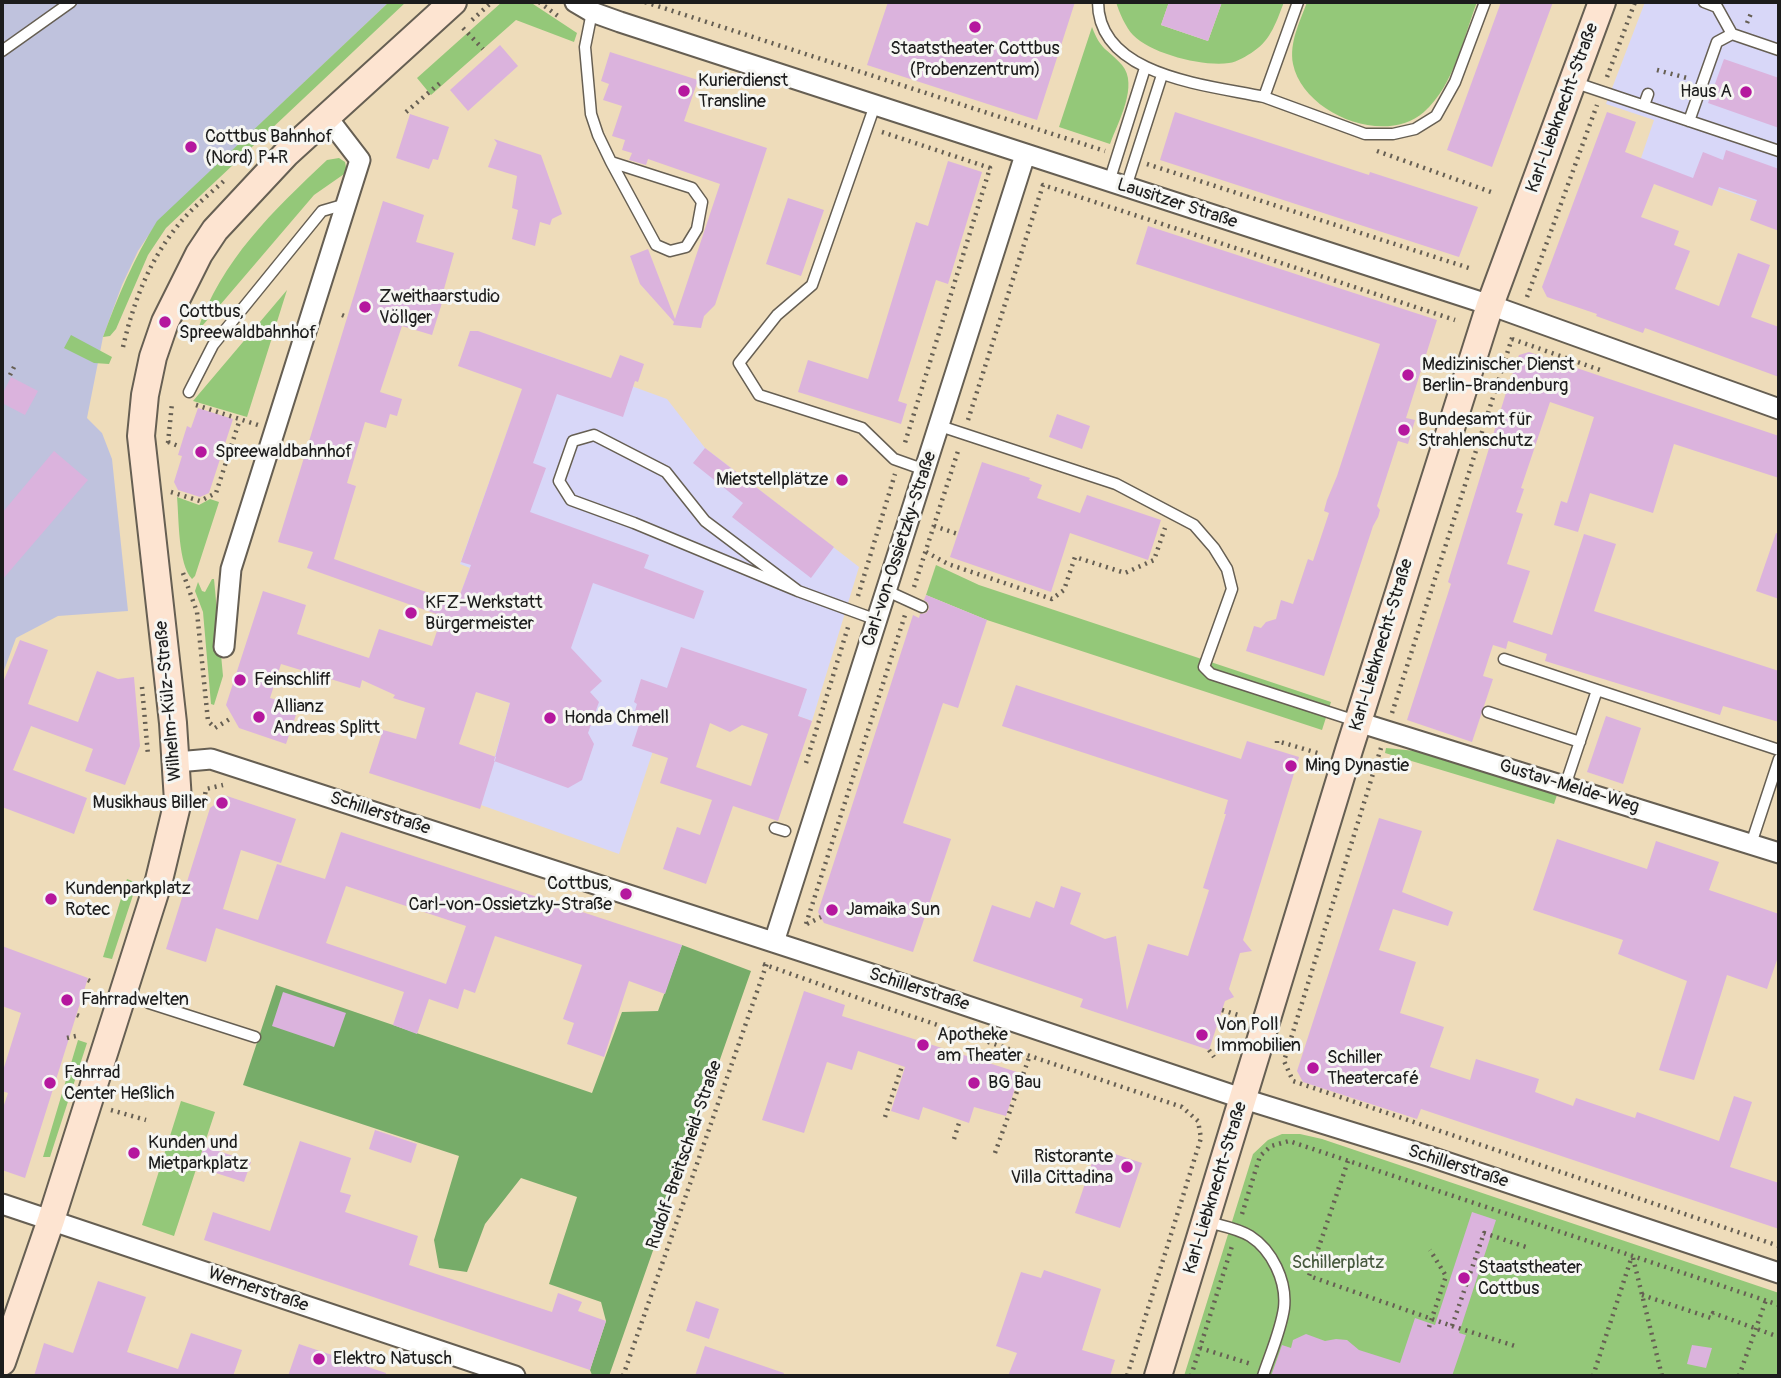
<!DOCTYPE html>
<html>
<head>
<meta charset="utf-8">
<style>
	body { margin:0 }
	#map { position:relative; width:1781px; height:1378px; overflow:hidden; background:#eedcba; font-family:Pangolin,sans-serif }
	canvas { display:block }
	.frame { position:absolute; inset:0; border:4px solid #1c1c1c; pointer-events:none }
</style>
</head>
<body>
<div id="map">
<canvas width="1781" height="1378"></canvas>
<div class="frame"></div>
</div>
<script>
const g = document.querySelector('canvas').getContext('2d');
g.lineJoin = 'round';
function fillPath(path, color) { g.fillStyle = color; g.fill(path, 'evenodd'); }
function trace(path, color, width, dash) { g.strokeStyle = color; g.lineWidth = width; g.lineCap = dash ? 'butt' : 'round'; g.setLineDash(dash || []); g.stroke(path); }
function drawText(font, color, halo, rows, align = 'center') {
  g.font = font + ' Pangolin,sans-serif'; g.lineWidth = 6; g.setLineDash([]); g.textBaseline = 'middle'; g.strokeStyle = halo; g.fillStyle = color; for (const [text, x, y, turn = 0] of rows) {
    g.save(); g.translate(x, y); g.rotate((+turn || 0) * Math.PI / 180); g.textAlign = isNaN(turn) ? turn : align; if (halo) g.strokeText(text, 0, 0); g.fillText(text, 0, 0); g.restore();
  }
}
fillPath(new Path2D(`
	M1645,2H1779V209L1640,161L1654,120L1606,104Z
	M538,352L667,399L705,448L859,567L812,721L678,675L619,854L481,805L510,703L464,687L457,603L470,568L460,564L516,407H519Z`), '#d8d7f8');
fillPath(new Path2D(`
	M2,2H389L158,221L138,251L122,285L103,337L87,418L102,433L112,459L128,611L58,616L16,638L2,676Z`), '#bfc2dd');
fillPath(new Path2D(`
	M389,2H406L166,228L148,255L116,329L110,336L103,337C118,296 134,258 157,221Z
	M502,2H530L577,33L574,42L516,20L431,95L417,78Z
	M1116,2H1169L1161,25L1208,41L1222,2H1284C1277,20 1271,40 1254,51C1247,56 1237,62 1229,63C1204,67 1151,54 1133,35C1126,28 1119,12 1116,2Z
	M1307,2H1477C1463,39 1454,85 1424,112C1384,147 1303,113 1293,64C1289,42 1300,22 1307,2Z
	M1092,27C1101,51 1107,48 1122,65C1139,85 1118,122 1110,144L1059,127Z
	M339,158L345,162L347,172L314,195L197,332C221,260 273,211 327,160Z
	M287,290L247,417L193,401Z
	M71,335L112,357L109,364L94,363L64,348Z
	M177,497L199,505L210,499L219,502L195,576L192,579C178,564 179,519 177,497Z
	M936,565L979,585L1331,702L1322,730L987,620L926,595Z
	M212,579H214L223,676L214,705L211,704L203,612L195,591L198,582L202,591L205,592Z
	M1386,748L1435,753L1558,792L1554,804L1385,753Z
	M127,879L137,883L112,959L103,957Z
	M78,1040L87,1043L50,1157H43Z
	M181,1101L215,1112L174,1236L142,1225Z
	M1282,1134H1300L1322,1139L1779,1293V1376H1184L1253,1154L1268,1140Z`), '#94c879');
fillPath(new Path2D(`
	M682,945L751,971L609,1376L592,1375L590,1370L606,1321L601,1302L549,1284L577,1197L521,1178L485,1224L467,1272L439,1268L434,1240L459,1156L243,1085L276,985L592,1093L622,1012L658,1011Z`), '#77ac69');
fillPath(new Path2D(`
	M888,2H1075L1037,120L867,65Z
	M1169,2H1222L1208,41L1161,25Z
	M1501,2H1553L1492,167L1447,150Z
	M500,45L518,66L468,111L450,90Z
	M610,52L698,80L684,121L767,148L715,305L704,316L701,328L673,325L674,322L640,284L630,256L648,249L675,319L720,184L648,159L646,165L629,160L632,153L622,150L625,140L612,136L622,106L603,100L609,84L601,81Z
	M1724,59L1779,78V128L1708,103Z
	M1175,112L1369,175L1370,172L1478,207L1459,257L1160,160Z
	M1607,112L1636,122L1625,152L1693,178L1703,152L1723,160L1726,150L1779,169V231L1750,220L1757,200L1719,187L1712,206L1654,184L1641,217L1679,231L1674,245L1690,251L1675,289L1719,306L1738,253L1770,265L1751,317L1779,327V377L1645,328L1643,333L1596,316L1597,314L1547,297L1542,287Z
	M410,114L449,127L438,160L433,159L429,169L396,158Z
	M494,139L541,155L562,214L552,219L550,225L540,222L535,246L512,239L518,210L512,208L517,176L488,167L497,143Z
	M948,161L982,172L948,284L936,280L898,401L907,404L901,424L798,392L808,360L868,379L916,222L928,226Z
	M788,198L824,210L801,276L766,264Z
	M383,201L424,215L416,242L454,253L444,289L446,290L432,335L402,326L380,392L402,399L397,416L390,414L386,428L365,422L347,483L356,486L334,559L457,603L471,565L461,562L522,389L458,366L470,331H478L611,378L620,355L644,364L638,382L635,381L623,417L557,394L533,463L546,468L530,512L649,555L644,568L704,591L694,619L593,583L571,648L602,681L590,692L599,702L588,733L594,744L582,780L568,788L494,761L510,703L476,692L459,744L496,757L480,809L369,773L383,730L416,739L425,708L393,698L395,695L362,680L360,688L281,664L270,698L299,706L286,744L239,728L226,705L263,591L306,605L297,634L369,658L379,629L432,646L442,616L307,568L313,552L278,542Z
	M1148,226L1437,320L1406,418L1415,420L1408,444L1398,441L1377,506L1380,510L1378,517L1373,526L1324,676L1246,651L1254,626L1261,628L1266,622L1276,619L1281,600L1293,604L1308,559L1313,561L1329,513L1324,511L1327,500L1337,476L1380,344L1136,264Z
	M1529,352L1779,436V478L1674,444L1653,513L1590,493L1578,532L1554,525L1561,501L1567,503L1594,417L1550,402L1521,488L1524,489L1516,512L1523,514L1507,564L1530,571L1513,622L1552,635L1584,534L1616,544L1594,611L1779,671V722L1723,706L1720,715L1545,661L1547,654L1508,641L1506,649L1493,645L1483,676L1493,679L1472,742L1407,720L1451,584L1448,582L1505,396L1519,355Z
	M11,377L38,391L25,415L2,403V395Z
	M198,408L233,419L209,493L200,497L178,490L174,482L182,456L178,455L187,426L191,428Z
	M1057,414L1090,426L1082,449L1049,437Z
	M705,448L834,547L811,578L732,517L743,503L693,463Z
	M54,451L88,480L2,580V513Z
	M982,462L1030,478L1029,480L1042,485L1037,498L1080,513L1087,495L1161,520L1148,560L1070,533L1051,592L950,557Z
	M1776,533L1779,534V599L1756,591Z
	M926,595L987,620L958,708L943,703L903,823L951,839L913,952L824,923L818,912L913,615L919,618L920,614L926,613L929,609L928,603L924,600Z
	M20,640L48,650L28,704L78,722L97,671L118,679L134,677L140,746L125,785L85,771L93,749L31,726L13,770L87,798L74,834L2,807V685Z
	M681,647L807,689L798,716L812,721L778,821L733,806L706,884L663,869L677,827L700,835L712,800L660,783L668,758L632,746L643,713L635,711L637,704L634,702L641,679L667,688ZM710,723L730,732L742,725L768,734L751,786L696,767Z
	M1016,685L1241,759L1247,741L1299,757L1243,940L1252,951L1240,953L1229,989L1234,997L1225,1001L1209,1050L1080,1007L1083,999L973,961L992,905L1030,918L1036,901L1054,908L1061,886L1081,893L1070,924L1105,939L1116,936L1127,1010L1148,944L1188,956L1209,890L1203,888L1226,814H1224L1228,800L1002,726Z
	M1606,716L1641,728L1623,784L1587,772Z
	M227,796L296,819L281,863L241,850L223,909L258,920L277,864L325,879L341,832L682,945L665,994L629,981L604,1057L567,1044L574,1023L563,1019L582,965L495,936L475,993L464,989L458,1009L429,999L417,1034L393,1025L404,992L216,928L206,962L166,949L210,808ZM346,886L466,926L446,984L326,943Z
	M1379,818L1422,831L1402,892L1453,912L1448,926L1393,909L1379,950L1416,962L1400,1013L1444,1027L1430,1067L1470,1080L1476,1059L1539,1079L1535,1092L1573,1106L1576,1098L1635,1118L1637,1112L1719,1141L1734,1096L1752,1102L1730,1167L1779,1183V1229L1421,1109L1417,1119L1303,1082L1297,1071Z
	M1557,839L1647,869L1656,841L1719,862L1709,890L1779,914V954L1767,989L1727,975L1694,1080L1659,1070L1687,981L1618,954L1623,940L1533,910Z
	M2,946L88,978L25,1178L2,1170V1111L8,1093L2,1091V1074L21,1013L2,1006Z
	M804,991L845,1005L842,1016L1020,1073L1006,1116L974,1107L969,1123L923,1107L919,1120L891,1111L905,1067L858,1051L852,1070L827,1062L804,1133L762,1120Z
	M283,992L346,1013L334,1047L272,1026Z
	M375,1130L417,1144L411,1163L369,1149Z
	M300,1141L351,1158L340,1192L351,1195L345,1212L418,1236L409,1265L552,1312L558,1293L582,1302L578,1311L606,1321L590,1370L204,1240L213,1212L270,1231Z
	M204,1146L251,1162L244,1182L197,1167Z
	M1097,1148L1142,1163L1120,1228L1075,1213Z
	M1472,1212L1496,1220L1459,1333L1466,1335L1452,1376H1271L1282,1345L1291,1348L1293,1340L1306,1334L1325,1341L1336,1339L1347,1340L1359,1350L1400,1363L1415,1318L1435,1325Z
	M1044,1270L1101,1289L1082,1350L1115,1360L1110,1376H1008L1017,1353L996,1346L1021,1272L1041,1278Z
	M98,1281L146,1297L127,1352L178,1369L191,1333L242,1350L233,1376H34L44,1343L73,1353Z
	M696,1301L719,1309L709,1339L686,1331Z
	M299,1344L386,1373L385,1376H288Z
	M1692,1345L1712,1348L1706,1368L1687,1364Z
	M705,1346L784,1373L783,1376H695Z`), '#dbb3dd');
const service = new Path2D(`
	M1098,2C1098,77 1209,85 1264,97
	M1298,2L1264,97L1365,134H1393L1415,129L1436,116L1455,82L1485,2
	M1704,2L1717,7L1732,34L1779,50
	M592,12L585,47L591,114L598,135L611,162L692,188L702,202L697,229L686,247L670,251L656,245L611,162
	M2,51L71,2
	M1573,82L1779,151
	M875,105L812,285L777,315L739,363L759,395L862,428L894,459L925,470
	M1644,105L1648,94
	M1689,121L1717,42L1732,34
	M1109,182L1145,68
	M1126,187L1162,75
	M189,392L213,345L322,211L346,204
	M940,426L1116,484L1194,525L1214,548L1227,569L1232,589L1204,667L1211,674L1356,721
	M798,591L634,523L571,500L559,481L573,441L594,435L666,472L705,521L798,591L877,620
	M887,591L922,607
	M1504,659L1597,690
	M1488,712L1580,742
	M1565,786L1597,690L1779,750
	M775,828L785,831
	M1751,844L1779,759
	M149,1003L255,1037
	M1208,1222C1222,1226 1237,1228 1250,1236C1272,1250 1287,1281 1284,1308C1281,1330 1270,1355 1263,1376`);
const minor = new Path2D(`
	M575,2L592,12L620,22L1490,305L1779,409
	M224,647L231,569L360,160L327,117
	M1358,722L1779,853
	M177,762L211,759L896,982L1244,1099L1428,1156L1779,1273
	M774,942L1025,155
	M2,1204L515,1376`);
const secondary = new Path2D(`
	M2,1362L51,1220L159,880L178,801L173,723L141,436L145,395L153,357L165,322L199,254L215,230L286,154L453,2
	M1158,1376L1349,750L1490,305L1602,2`);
trace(service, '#665f53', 13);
trace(minor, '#665f53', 23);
trace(secondary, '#665f53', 30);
trace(new Path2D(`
	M539,2L558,16
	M645,2L1105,151
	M472,20L492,2
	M1747,23L1752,11
	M463,28L483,49
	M1657,70L1687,78
	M1607,77L1635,2
	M406,112L440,83L442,85
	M882,132L990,168L904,446
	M1377,151L1491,192
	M1147,164L1469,268
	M1527,297L1597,105
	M342,315L347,317
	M1512,339L1603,371
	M123,347C134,299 152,253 186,216C198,203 213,191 226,179
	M10,375L16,363
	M196,405L258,425
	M968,420L1043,185L1455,320
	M168,442L181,447
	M168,443L172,403
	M171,492L200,501L216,493L240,419
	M934,526L958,534
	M926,552L948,564L1052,599L1064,590L1075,557L1125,573L1154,560L1165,528
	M183,573L197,612L208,721L215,728L233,717
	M914,587L959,448
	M858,596L895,474
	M142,687L148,755
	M1392,713L1513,335
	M1277,743V741L1321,754
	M1381,748L1284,1061L1293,1081L1779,1246
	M806,763L849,624
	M204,801L206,789L223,785
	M806,924L905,615
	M807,924L821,917
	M763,964L878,1005L1182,1107L1198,1121L1201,1138L1127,1376
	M88,980L92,982
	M1222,1010L1238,1015
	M77,1015L82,1017
	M67,1038L76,1036
	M1209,1050L1214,1057
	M111,1110L146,1120
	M885,1117L902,1066
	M954,1139L960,1120
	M995,1153L1030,1055
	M1348,1161L1309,1276L1452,1326L1484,1233L1529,1248
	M1242,1214L1260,1156L1271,1146L1289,1141L1779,1305
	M1633,1258L1662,1376
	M1642,1295L1711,1318L1713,1313L1779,1337
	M1452,1326L1518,1347
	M1429,1327L1446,1276L1430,1250
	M1200,1348L1251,1364
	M623,1376L767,963
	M1191,1376L1233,1243
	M1593,1376L1632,1256
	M1739,1376L1766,1300`), '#665f53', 4.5, [2, 5]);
trace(service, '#fff', 10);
trace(minor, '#fff', 19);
trace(secondary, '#fde4d1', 26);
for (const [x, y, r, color] of [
	[975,27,7,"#b5179e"],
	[684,91,7,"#b5179e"],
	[1746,92,7,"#b5179e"],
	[191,147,7,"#b5179e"],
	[365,307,7,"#b5179e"],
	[165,322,7,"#b5179e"],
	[1408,375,7,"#b5179e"],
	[1404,430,7,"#b5179e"],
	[201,452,7,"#b5179e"],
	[842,480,7,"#b5179e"],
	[411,613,7,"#b5179e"],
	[240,680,7,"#b5179e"],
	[259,717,7,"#b5179e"],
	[550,718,7,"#b5179e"],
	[1291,766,7,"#b5179e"],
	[222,803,7,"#b5179e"],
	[626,894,7,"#b5179e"],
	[51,899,7,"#b5179e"],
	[832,910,7,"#b5179e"],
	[67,1000,7,"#b5179e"],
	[1202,1035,7,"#b5179e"],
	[923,1045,7,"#b5179e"],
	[1313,1068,7,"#b5179e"],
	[50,1083,7,"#b5179e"],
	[974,1083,7,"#b5179e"],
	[134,1153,7,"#b5179e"],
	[1127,1167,7,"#b5179e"],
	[1464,1278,7,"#b5179e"],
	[319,1359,7,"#b5179e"]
]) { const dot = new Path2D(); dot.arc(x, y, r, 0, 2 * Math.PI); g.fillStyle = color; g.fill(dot); trace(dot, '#f6f6f2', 2.5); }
drawText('18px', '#1c1c1c', '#f6f6f2', [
	["Staatstheater Cottbus",975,49,"center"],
	["(Probenzentrum)",975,70,"center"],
	["Kurierdienst",698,81],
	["Transline",698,102],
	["Haus A",1732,92,"right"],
	["Cottbus Bahnhof",205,137],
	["(Nord) P+R",205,158],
	["Zweithaarstudio",379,297],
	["Völlger",379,318],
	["Cottbus,",179,312],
	["Spreewaldbahnhof",179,333],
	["Medizinischer Dienst",1422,365],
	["Berlin-Brandenburg",1422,386],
	["Bundesamt für",1418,420],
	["Strahlenschutz",1418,441],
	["Spreewaldbahnhof",215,452],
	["Mietstellplätze",828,480,"right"],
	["KFZ-Werkstatt",425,603],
	["Bürgermeister",425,624],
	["Feinschliff",254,680],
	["Allianz",273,707],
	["Andreas Splitt",273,728],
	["Honda Chmell",564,718],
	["Ming Dynastie",1305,766],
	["Musikhaus Biller",208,803,"right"],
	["Cottbus,",612,884,"right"],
	["Carl-von-Ossietzky-Straße",612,905,"right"],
	["Kundenparkplatz",65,889],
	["Rotec",65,910],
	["Jamaika Sun",846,910],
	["Fahrradwelten",81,1000],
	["Von Poll",1216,1025],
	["Immobilien",1216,1046],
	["Apotheke",937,1035],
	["am Theater",937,1056],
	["Schiller",1327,1058],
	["Theatercafé",1327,1079],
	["Fahrrad",64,1073],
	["Center Heßlich",64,1094],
	["BG Bau",988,1083],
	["Kunden und",148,1143],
	["Mietparkplatz",148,1164],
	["Ristorante",1113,1157,"right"],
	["Villa Cittadina",1113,1178,"right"],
	["Staatstheater",1478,1268],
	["Cottbus",1478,1289],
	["Elektro Natusch",333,1359]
], 'left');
drawText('18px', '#1c1c1c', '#f6f6f2', [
	["Karl-Liebknecht-Straße",1563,108,-70],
	["Lausitzer Straße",1177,204,18],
	["Carl-von-Ossietzky-Straße",900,549,-72],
	["Karl-Liebknecht-Straße",1382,645,-73],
	["Wilhelm-Külz-Straße",169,701,-95],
	["Gustav-Melde-Weg",1569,787,17],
	["Schillerstraße",380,814,18],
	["Schillerstraße",919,990,18],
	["Rudolf-Breitscheid-Straße",685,1155,-71],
	["Schillerstraße",1458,1167,18],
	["Karl-Liebknecht-Straße",1216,1188,-73],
	["Wernerstraße",258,1290,19]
]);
drawText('18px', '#46583d', '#f6f6f2', [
	["Schillerplatz",1338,1263]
]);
</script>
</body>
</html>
